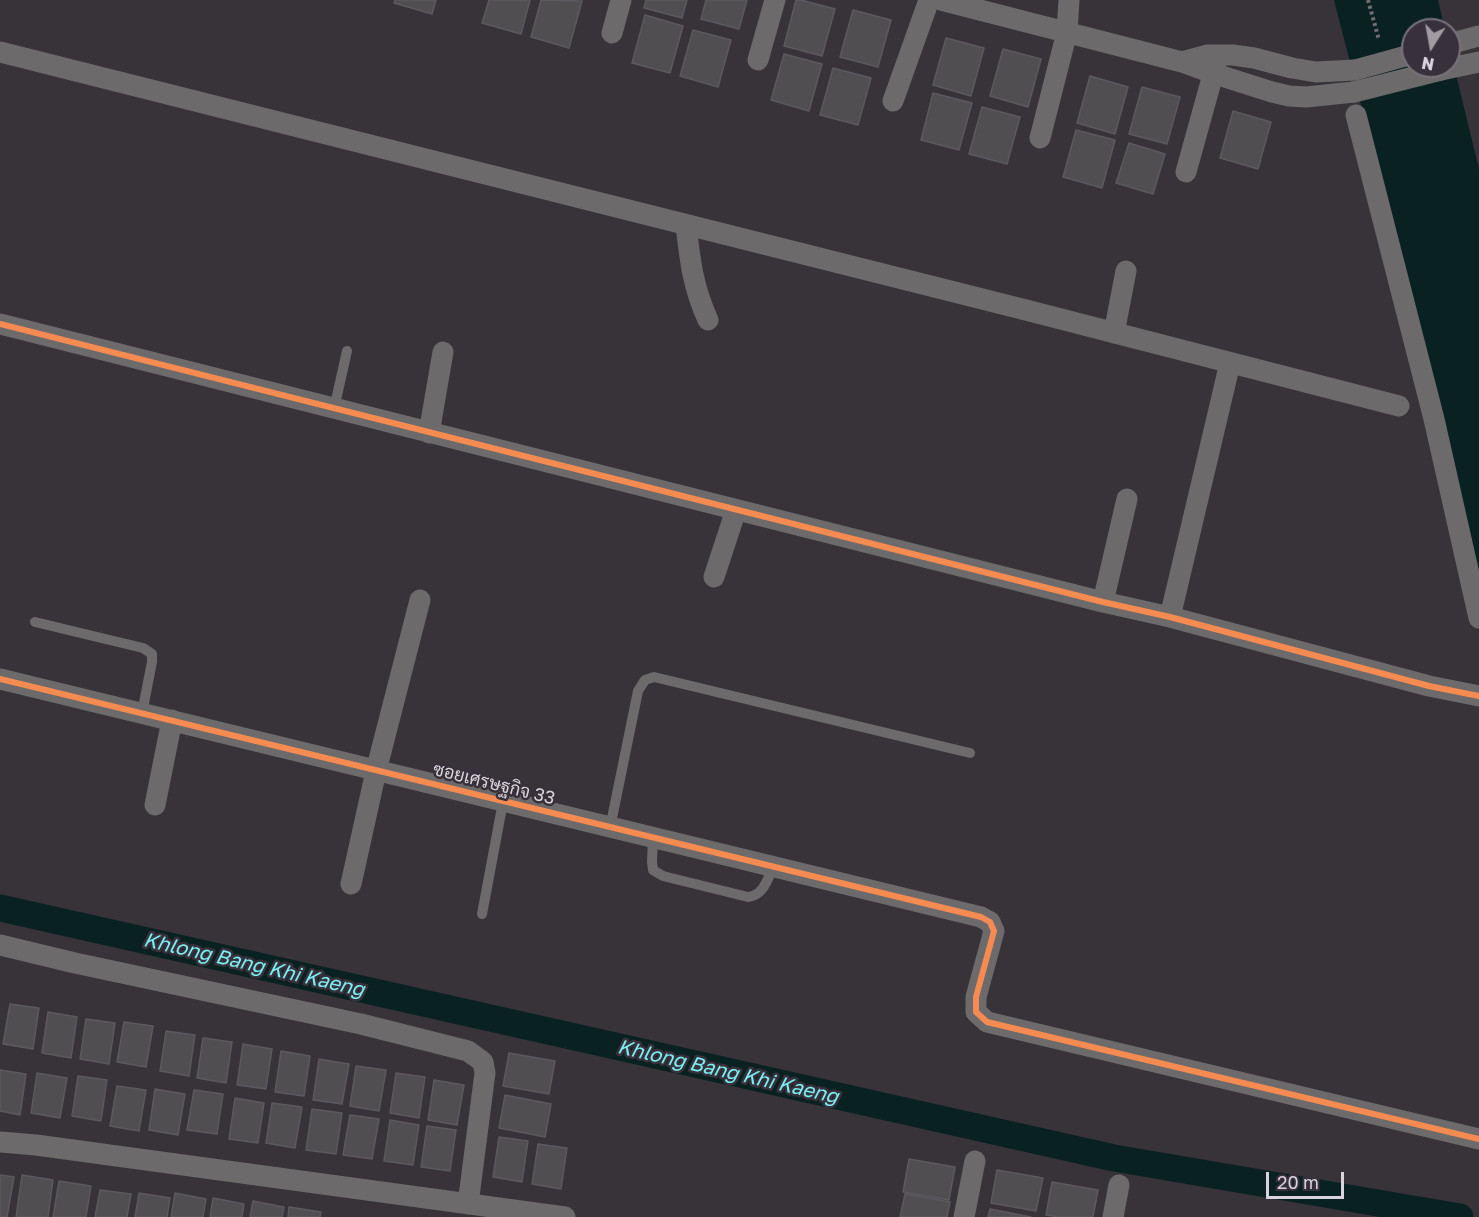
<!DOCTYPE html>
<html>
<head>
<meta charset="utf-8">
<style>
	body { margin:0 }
	#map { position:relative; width:1479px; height:1217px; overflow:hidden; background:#373339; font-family:"Golos Text",sans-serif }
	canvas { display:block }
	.north { position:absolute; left:1401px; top:18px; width:60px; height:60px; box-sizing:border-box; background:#38313b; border:2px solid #78727b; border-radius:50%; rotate:191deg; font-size:16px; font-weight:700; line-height:24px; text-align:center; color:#d9d4db }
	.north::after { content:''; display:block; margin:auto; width:21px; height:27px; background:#a09ca2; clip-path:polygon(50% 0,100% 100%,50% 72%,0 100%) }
	.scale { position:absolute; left:1266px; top:1172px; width:78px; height:27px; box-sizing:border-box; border:3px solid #d9d4db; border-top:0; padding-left:8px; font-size:18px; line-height:21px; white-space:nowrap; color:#d9d4db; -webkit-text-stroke:4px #38313b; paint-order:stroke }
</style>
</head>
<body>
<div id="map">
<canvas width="1479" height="1217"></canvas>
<div class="north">N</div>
<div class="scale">20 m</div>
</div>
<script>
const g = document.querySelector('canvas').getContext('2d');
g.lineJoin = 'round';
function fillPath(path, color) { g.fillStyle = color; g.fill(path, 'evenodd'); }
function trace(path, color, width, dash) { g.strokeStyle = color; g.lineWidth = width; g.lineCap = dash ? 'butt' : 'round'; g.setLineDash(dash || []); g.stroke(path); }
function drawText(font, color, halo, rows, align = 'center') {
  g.font = font + ' "Golos Text",Sarabun,sans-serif'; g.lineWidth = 5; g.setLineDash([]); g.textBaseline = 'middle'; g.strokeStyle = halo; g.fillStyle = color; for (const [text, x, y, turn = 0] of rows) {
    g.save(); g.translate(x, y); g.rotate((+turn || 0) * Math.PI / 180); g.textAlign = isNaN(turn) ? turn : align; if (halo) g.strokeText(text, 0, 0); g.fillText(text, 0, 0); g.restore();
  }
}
fillPath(new Path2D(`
	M1334,0H1438L1445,30H1413V66H1449V46L1479,169V605L1385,198Z`), '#0a2122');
trace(new Path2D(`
	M0,908L1114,1158L1460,1217`), '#0a2122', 27);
const building = new Path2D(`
	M395,0H436L432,14L394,3Z
	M489,0H530L521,34L482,23Z
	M541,0L582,1L569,48L531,37Z
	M646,0H687L682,18L644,8Z
	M706,0H747L739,29L701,19Z
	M796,0H801L835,9L822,56L784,46Z
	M853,10L891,20L878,67L840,57Z
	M645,15L683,26L670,73L632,63Z
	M693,30L731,40L718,87L680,76Z
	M946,38L984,48L971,96L933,85Z
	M1003,49L1041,59L1028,107L990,96Z
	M784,54L822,64L809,111L771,100Z
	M833,68L871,78L858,125L820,115Z
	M1090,76L1128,87L1115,134L1077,123Z
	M1142,87L1180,97L1167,144L1129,134Z
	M933,93L972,103L959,150L921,140Z
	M982,107L1020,117L1007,164L969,154Z
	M1233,111L1271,122L1258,169L1220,158Z
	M1076,130L1115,140L1102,188L1063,177Z
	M1129,143L1165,154L1153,194L1116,183Z
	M10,1004L39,1008L33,1049L3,1044Z
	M48,1012L77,1017L71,1058L42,1053Z
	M86,1019L115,1023L109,1064L80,1059Z
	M124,1022L153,1026L146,1067L117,1062Z
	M166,1031L195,1035L189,1076L160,1071Z
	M203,1038L232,1042L226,1083L197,1078Z
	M243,1044L272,1049L266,1089L237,1085Z
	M281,1051L310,1056L304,1096L275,1092Z
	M509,1053L555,1061L549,1094L503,1086Z
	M319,1059L349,1064L342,1104L313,1100Z
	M356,1066L386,1070L379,1111L350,1106Z
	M0,1070L26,1074L20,1115L0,1111Z
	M37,1073L67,1078L60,1118L31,1113Z
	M396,1073L425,1077L419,1118L390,1113Z
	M78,1076L107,1080L101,1121L72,1116Z
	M434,1080L464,1085L457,1125L428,1120Z
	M117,1086L146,1090L139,1131L110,1126Z
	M155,1089L185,1094L178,1135L149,1130Z
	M194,1090L223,1094L217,1134L187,1130Z
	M505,1095L551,1104L545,1137L499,1128Z
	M235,1098L264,1103L258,1143L229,1139Z
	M272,1103L302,1107L295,1148L266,1143Z
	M312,1109L342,1113L336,1154L306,1150Z
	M350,1115L379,1119L372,1159L343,1155Z
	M390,1120L419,1125L413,1165L384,1161Z
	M427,1126L456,1130L450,1171L421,1167Z
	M499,1137L528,1141L522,1182L493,1177Z
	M538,1144L567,1148L561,1189L532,1184Z
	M909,1159L955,1167L949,1200L903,1192Z
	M997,1170L1043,1178L1036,1211L991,1203Z
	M0,1175L14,1177L7,1217H0Z
	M22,1175L53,1180L48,1217H16Z
	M59,1181L91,1186L86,1217H53Z
	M1052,1182L1098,1190L1093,1217H1059L1046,1215Z
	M100,1190L131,1194L127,1217H95Z
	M139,1193L170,1198L167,1217H135Z
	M175,1193L206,1199L203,1217H171Z
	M905,1194L950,1202L947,1217H900Z
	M213,1198L244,1204L242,1217H210Z
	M253,1201L284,1207L282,1217H250Z
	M289,1207L321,1212L320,1217H288Z
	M990,1209L1031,1217H988Z`);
fillPath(building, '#514e52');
trace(building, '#5c595e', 1.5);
trace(new Path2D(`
	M1368,0L1379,40`), '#706e6f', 4, [3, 3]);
trace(new Path2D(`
	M334,409L347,351
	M35,622L143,648L152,654V662L142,713
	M610,828L638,691L645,680L654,677L970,753
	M653,838L652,862L653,870L663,876L748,897C763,896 767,880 773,868
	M482,914L503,802`), '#6d6a6b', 10);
trace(new Path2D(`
	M941,0L1182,62L1212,73L1272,92L1289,96L1306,97L1354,92
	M612,33L621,0
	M1449,44L1479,36
	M0,52L1022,309L1399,406
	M758,60L775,0
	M1182,62L1208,55H1233L1254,58L1292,68L1316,72L1355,70
	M1441,70L1479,62
	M893,101L929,0
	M1356,115L1434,419L1479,618
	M1040,138L1067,32L1069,0
	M1186,172L1217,60
	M686,225C690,261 693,287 708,320
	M0,324L1103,602L1170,617L1429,686L1479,696
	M1114,333L1126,271
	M429,433L443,352
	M714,577L736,510
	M1103,602L1127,499
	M1170,617L1230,363
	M0,679L981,917L990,922L994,931L976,997V1012L987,1022L1479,1139
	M155,805L172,720
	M351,884L376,771L420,600
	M0,945L75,963L361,1024L468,1051L483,1062L485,1073L468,1204
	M0,1142L36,1145L565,1217
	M964,1217L975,1161
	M1113,1217L1119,1185`), '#6d6a6b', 21);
trace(new Path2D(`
	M1355,70L1413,54
	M1354,92L1441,70`), '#6d6a6b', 21);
trace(new Path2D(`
	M0,324L1103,602L1170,617L1429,686L1479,696
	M0,679L981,917L990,922L994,931L976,997V1012L987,1022L1479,1139`), '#f68b52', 6);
drawText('18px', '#d9d4db', '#38313b', [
	["ซอยเศรษฐกิจ 33",494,784,14]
]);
drawText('italic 20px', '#79f0f3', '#38313b', [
	["Khlong Bang Khi Kaeng",254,965,13],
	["Khlong Bang Khi Kaeng",728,1072,13]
]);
</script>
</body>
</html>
